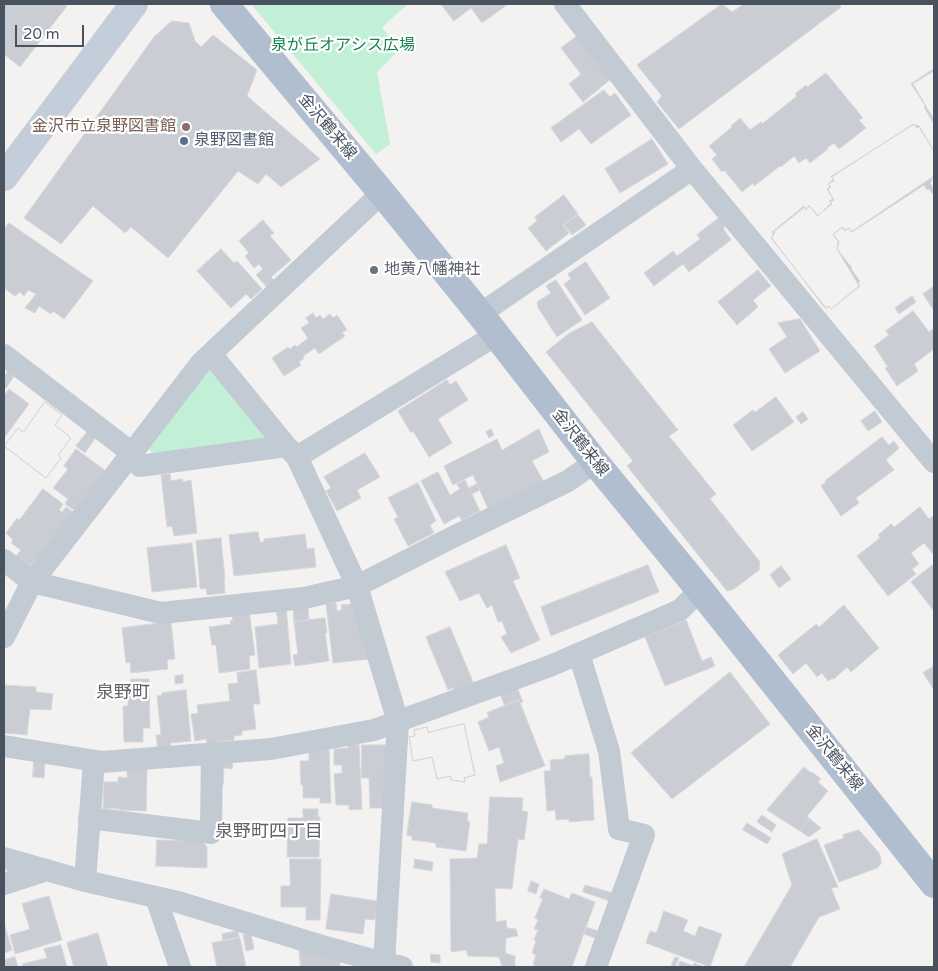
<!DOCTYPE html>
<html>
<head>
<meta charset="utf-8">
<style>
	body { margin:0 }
	#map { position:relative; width:938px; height:971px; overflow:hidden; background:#f4f1f1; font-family:"Varela Round",sans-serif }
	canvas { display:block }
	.frame { position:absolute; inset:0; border:5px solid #49535f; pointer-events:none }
	.scale { position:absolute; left:15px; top:25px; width:69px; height:22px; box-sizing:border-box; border:2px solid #49535f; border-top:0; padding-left:6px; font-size:15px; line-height:18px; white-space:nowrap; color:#49535f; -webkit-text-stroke:4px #fff; paint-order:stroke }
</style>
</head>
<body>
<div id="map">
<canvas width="938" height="971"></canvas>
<div class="frame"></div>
<div class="scale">20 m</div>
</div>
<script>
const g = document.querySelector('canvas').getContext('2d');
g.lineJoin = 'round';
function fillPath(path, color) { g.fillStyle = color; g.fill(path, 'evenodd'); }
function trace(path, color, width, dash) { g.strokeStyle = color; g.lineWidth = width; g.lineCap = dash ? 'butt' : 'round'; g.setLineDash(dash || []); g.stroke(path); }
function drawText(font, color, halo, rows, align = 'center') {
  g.font = font + ' "Varela Round","Noto Sans JP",sans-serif'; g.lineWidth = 4.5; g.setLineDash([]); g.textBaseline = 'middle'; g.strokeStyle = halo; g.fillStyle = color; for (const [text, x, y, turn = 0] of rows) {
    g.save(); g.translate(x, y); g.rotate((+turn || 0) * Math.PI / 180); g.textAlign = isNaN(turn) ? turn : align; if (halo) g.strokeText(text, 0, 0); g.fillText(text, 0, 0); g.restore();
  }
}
fillPath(new Path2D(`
	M251,4H408L382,27L399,50L377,72L390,144L376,154Z
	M209,370L219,372L271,435L266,443L154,457L149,449Z`), '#c1f0d7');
const building = new Path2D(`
	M4,4H63L67,6L20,67L4,54Z
	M441,4H508L482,23L471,8L454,21Z
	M722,4L732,12L744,4H839L841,7L679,129L657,102L662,96L637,65Z
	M172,21L189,23L195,41L201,47L213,35L257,70L247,96L320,159L281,187L266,174L258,184L238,171L168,258L131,227L125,233L93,206L61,244L24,218L154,37Z
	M577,36L611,79L583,102L569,84L581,74L561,48Z
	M934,69V119L911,84Z
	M934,71V124L924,107L926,106L913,84Z
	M826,73L863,118L859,120L866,128L839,149L834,143L827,148L828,149L810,163L806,158L799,163L794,156L781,167L780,166L754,186L753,183L742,192L724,170L722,172L712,159L717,155L709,146L732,127L731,126L740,118L750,130L761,122L762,124L797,96L795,94L806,85L807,87Z
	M604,90L610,97L615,93L631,115L591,144L579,129L561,142L551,128Z
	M914,124L917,128L919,127L934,151V177L931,179L932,181L930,183L934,190V193L933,194L929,189L927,190L924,185L852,232L849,228L845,231L842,227L833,235L839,242L837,249L852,268L851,269L860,281L858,283L860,286L831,309L829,306L826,308L771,238L774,235L772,233L805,207L806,209L810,206L817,216L832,204L830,202L834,200L828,190L830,188L828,184L834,181L832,177Z
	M913,125L919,126L934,151V176L851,232L849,228L845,230L843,227L833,234L838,241L837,249L859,286L831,309L829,306L825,308L771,237L775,233L772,232L804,206L806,210L809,205L818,216L831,203L829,201L833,199L827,189L831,187L828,185L833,179L831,177Z
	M652,139L668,164L620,193L605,169Z
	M564,195L578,214L563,225L569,233L546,251L528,228L537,221L535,217Z
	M578,215L586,225L572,235L564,225Z
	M720,217L726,226L723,228L731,240L689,272L683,264L654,286L644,273L673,251L677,256L700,239L697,235Z
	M263,220L274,233L270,236L291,260L271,277L275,281L267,287L256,275L263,269L259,264L254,268L245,256L249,253L239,241Z
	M9,223L93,281L64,319L53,311L51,314L39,306L35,313L25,308L36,294L28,290L24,296L20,292L15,296L4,288V230Z
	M221,249L234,263L237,261L262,289L251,299L246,294L231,308L197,271Z
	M586,262L610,298L585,315L564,284L571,279L568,274Z
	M758,270L771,286L753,300L758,307L737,325L718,302Z
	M556,280L582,320L557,337L537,306L538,305L537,302L551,293L546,286Z
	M934,286V311L923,294Z
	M912,296L916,302L899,314L895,308Z
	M913,311L929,332L934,328V349L914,364L918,371L897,386L885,368L888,367L874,346L889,335L886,331Z
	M313,313L316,318L320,315L323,319L330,314L333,318L337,315L347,330L342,332L345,336L319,354L315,348L303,356L304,358L299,362L301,365L284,376L272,358L288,347L290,349L295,345L297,347L308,338L301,328L309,323L306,318Z
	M800,319L820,351L785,373L769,349L787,337L778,323Z
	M592,322L678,430L669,436L716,494L710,499L760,562L759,570L734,589L727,591L627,466L633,461L546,352L568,334Z
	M9,370L15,375L6,388L4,387V377Z
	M447,380L450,385L456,381L468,400L438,419L452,443L429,457L413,431L411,433L398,411Z
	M9,389L29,404L4,438V396Z
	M776,397L794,422L752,451L733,425L753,410L755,412Z
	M45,402L62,415L55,425L71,438L58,455L61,458L46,478L4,446L18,428L23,432Z
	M45,402L62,415L55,425L71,438L58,455L61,458L46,478L4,446L18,428L23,432Z
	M875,411L882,422L868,431L861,421Z
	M803,412L808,419L801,424L796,417Z
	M491,429L494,435L489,438L486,432Z
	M539,429L549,452L532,461L544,482L489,511L473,475L453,485L444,466L497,439L502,450Z
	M88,431L96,437L85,453L76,446Z
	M882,437L889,445L894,441L899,448L886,460L894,470L856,498L859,503L841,516L821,486L826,482L825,481Z
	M76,449L106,471L77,512L65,504L68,499L53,488L68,469L64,466Z
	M365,453L380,477L357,490L361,498L337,511L326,491L331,488L324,477Z
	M438,472L450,495L460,489L457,484L465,480L480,511L462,520L459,516L444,524L421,481Z
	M170,474L171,481L181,479H182L183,482L191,480L197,533L174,536L172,526L167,527L161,475Z
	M418,483L436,521L430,525L434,533L408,546L394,519L398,517L388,498Z
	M477,484L480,490L472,494L469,488Z
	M43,489L63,504L59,510L62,512L66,507L76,514L30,566L16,556L21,550L11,543L13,540L6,533L17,518L19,520Z
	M920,507L929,519L934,515V553L933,554L924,543L911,553L919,564L912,569L916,574L888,596L857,556L880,538L878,535L891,524L894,527Z
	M258,532L260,542H264V539L305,534L307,549L314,548L316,567L234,576L229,535Z
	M221,538L225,580H224L225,593L207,595L206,588L201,589L200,588L196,541Z
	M192,543L197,587L152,592L147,548Z
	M506,545L520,578L513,581L540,640L511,653L501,637L507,634L502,621L498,622L492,605L487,608L479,593L460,601L445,572Z
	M934,564V611L911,582Z
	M648,565L659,592L551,636L541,607Z
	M781,566L791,579L779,588L770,575Z
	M336,603L337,611L342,610L341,605L353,604L370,659L333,663L326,604Z
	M308,605L309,620L294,622L293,607Z
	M844,605L879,648L851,672L847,667L834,679L833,678L828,681L822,673L817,677L806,663L793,674L778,655L816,624L819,627Z
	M286,606L291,664L259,668L255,627L278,624L276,608Z
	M249,611L255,655L249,656L250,669L219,673L216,645H212L209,627L231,624L230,621L233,620L232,613Z
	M325,618L327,633H325L329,661L295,666L293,655L298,654L294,622Z
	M686,620L702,661L711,657L715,666L665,686L645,637Z
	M171,622L175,659L167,660L168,669L131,673L130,662L126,663L122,628Z
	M450,627L474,684L455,692L453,688L448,690L426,637Z
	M934,666V690L923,673Z
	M256,670L260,704H253L256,729L242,731V735L234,736V740L207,743L206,739L195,741L191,714L198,713L197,705L230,701L228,684L238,683L237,673Z
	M730,672L770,724L672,799L631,753Z
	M183,675V683L175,684V676Z
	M131,679H149L150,728H143V742H124L123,706H128V684H131Z
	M4,685L36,687V692L53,694L51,710L30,709L27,735L4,733Z
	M517,687L523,702L520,703L519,700L505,706L500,694Z
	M186,690L191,741L170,743L171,749L158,751L156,735H161L157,696L162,695V693Z
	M519,700L545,766L500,782L496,766L504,763L499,747L489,751L478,722L489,717L487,713Z
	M464,724L475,775L464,778L465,782L451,780L450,776L437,779L432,757L413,761L409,737L415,736L414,730L427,727L428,732Z
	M464,724L475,775L464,778L465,782L451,780L450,776L437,779L432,757L413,761L409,737L415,736L414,730L427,727L428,732Z
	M359,744L362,809L349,810V805H336L334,774L342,773V765H334V749L348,748V745Z
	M362,745H390L391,808H370L369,778H362Z
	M329,750L331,803H320V798H303V785H301L300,761H309V751Z
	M589,754L590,777H592L594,820L569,822V819L556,820L555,810L547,811L544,771H551L550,760L565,759V756Z
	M34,760L45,761L44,778L33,777Z
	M219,760L233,761L232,769L224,768L223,785L218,784Z
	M804,767L811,773L812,772L821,779L818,782L828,791L807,816L810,819L800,831L767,810Z
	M127,769H147L146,811L120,810V809L103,808L104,782H118V777L127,778Z
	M490,797L523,798L522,811L528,812L524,840L518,839L512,889L495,888L496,922L506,920L507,928L516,929L518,936L506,938L505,953L515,956V967H502L499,957L468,956L466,950L451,952L450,859L477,858L479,844H487Z
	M412,802L432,805V808L468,813L467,821L470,822L466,851L436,847V843L412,840V836L407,835Z
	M303,809H318V817H320L319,857H287L288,818H303Z
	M762,815L776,825L772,832L757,822Z
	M810,819L821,828L809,837L800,831Z
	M747,823L771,838L767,844L743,830Z
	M859,830L879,853L881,859V864L877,868L839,882L824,845L844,838L843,835Z
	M817,839L838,887L831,888L840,909L819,917L790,967H744L792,885L782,854Z
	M157,840L202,841L207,847V868L156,866Z
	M290,859H321L320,920H306V907H281V886H290Z
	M415,859L433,862L432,871L414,868Z
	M531,881L539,884L536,894L528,891Z
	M585,885L613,893L610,901L583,892Z
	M544,889L569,899L572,893L595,902L572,967H534L535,965H533L536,955L532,953L536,941L534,940L538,930L534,929L538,920L535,918L543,898H540Z
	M331,894L377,901L375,920L365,919L363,934L326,929Z
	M49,896L62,940L15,954L10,935L30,929L22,904Z
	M664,911L688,920L683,931L695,936L699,926L722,934L710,967L646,943L650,931L656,933Z
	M4,923L12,950L4,953Z
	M586,927L601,932L598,939L584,934Z
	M238,931L239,937L223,940L222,934Z
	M98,933L108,967H74L67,943Z
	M251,934L254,949L246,951L243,935Z
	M240,938L246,967H217L212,943Z
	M61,945L67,967H23L22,964L47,958L44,949Z
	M299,948L340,960V967H301Z
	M431,954L440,955V963L431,962Z
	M15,957L18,967H4V960Z
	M675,957L679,958L675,967H671Z
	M680,961L693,966L694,963L704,967H678Z`);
fillPath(building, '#cbcdd4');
trace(building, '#d5d7dc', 1);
trace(new Path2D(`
	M565,4L692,169L934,462
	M480,314L692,169
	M211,354L286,446L297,457L357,586L398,722L384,963
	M4,355L132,453L201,363L382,193
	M297,457L496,335
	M4,560L32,582L161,613L304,598L357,586L453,537L568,481L595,462
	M4,637L32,582L132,453L140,466L286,446
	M579,654L609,751L619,829L644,835L596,967
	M4,746L102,762L271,749L374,730L550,666L680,610L700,590
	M89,818L211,833L212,753
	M4,858L85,881L178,902L319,945L384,963L402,967
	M85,881L94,761
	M4,884L47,870
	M156,898L180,967`), '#c2cad3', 22);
trace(new Path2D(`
	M4,177L134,4`), '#c4cdda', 28);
trace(new Path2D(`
	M224,4L382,193L480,314L595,462L700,590L934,884`), '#b1becf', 28);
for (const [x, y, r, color] of [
	[186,127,5,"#8d6e63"],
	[184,141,5,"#5c6f8a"],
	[374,270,5,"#6b7280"]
]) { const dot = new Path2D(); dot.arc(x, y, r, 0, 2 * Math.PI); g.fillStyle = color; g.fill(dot); trace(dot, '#fff', 2); }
drawText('16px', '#188256', '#fff', [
	["泉が丘オアシス広場",343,46]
]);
drawText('16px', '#785e54', '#fff', [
	["金沢市立泉野図書館",176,127]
], 'right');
drawText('16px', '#49535f', '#fff', [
	["金沢鶴来線",327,127,50],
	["金沢鶴来線",580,443,52],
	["金沢鶴来線",834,758,51]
]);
drawText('16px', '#4e5e75', '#fff', [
	["泉野図書館",194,141]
], 'left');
drawText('16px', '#5b616d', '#fff', [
	["地黄八幡神社",384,270]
], 'left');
drawText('18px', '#5e6166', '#fff', [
	["泉野町",123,693],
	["泉野町四丁目",269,832]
]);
</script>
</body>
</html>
